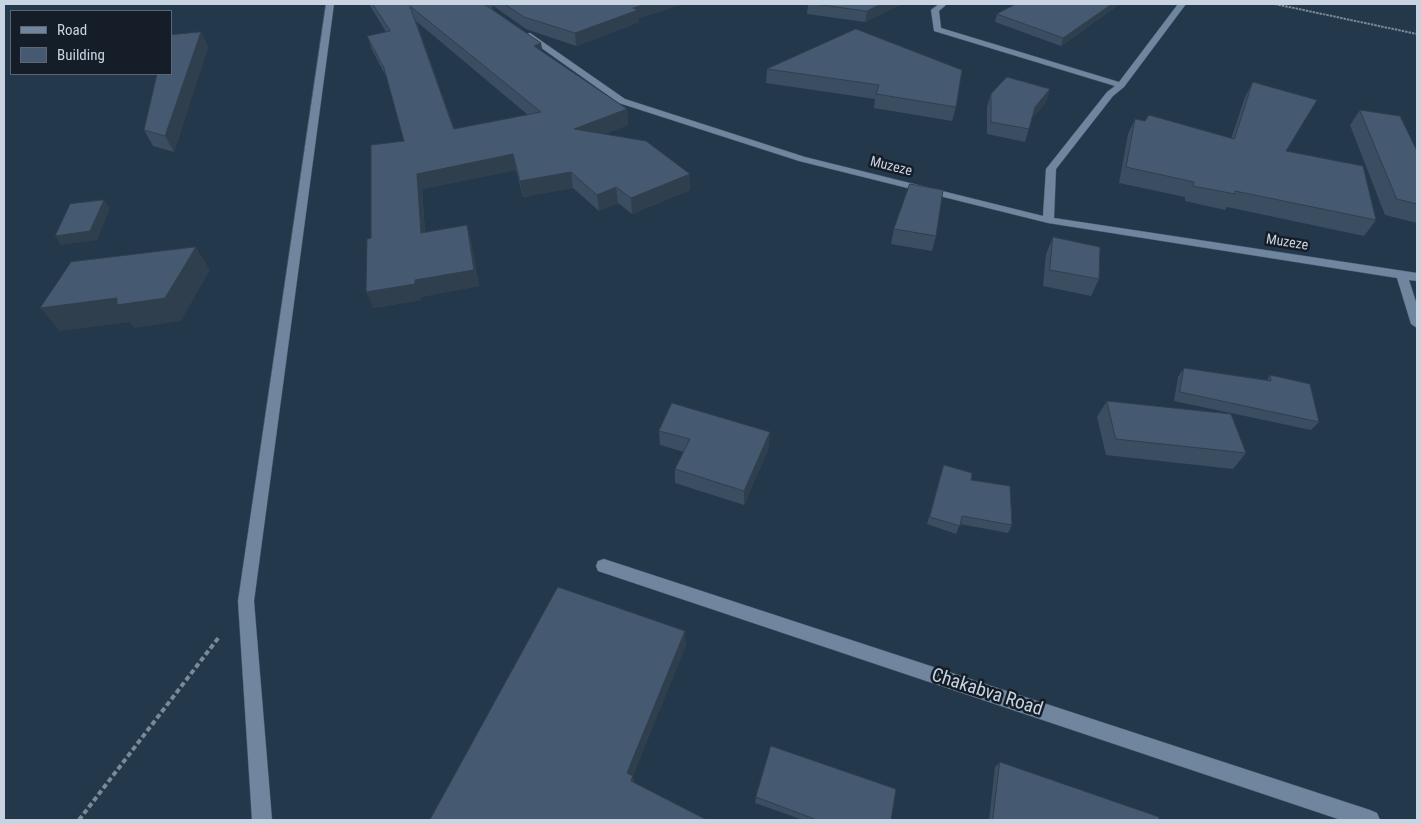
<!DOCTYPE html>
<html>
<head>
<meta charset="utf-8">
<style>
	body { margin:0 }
	#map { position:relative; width:1421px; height:824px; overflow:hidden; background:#24384c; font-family:"Roboto Condensed",sans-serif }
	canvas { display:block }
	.frame { position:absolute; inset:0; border:5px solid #c8d4e1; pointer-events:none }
	.legend { position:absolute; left:10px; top:10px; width:162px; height:65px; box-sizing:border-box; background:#151e28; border:1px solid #5d6772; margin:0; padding:6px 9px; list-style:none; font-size:15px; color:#c8d4e1 }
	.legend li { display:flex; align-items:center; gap:10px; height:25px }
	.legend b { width:25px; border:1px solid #5d6772 }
</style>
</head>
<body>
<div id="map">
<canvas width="1421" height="824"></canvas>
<div class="frame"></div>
<ul class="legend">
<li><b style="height:6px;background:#6f869e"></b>Road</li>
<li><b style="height:14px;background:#455a70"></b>Building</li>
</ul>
</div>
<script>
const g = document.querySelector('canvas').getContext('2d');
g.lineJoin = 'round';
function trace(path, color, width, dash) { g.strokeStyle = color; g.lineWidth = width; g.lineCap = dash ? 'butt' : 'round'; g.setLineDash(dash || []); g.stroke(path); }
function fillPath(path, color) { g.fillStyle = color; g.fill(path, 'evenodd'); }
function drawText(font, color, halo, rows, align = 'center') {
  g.font = font + ' "Roboto Condensed",sans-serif'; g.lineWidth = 5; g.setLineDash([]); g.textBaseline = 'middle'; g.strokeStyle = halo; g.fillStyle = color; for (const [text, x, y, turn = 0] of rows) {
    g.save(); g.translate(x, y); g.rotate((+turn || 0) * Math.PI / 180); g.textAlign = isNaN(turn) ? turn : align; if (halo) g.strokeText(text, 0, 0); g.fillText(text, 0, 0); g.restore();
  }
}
const minor = new Path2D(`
	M939,4H947L939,11L941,28L1119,82L1178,4H1186L1124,87L1113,96L1056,169L1054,218L1417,273V281L1409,280L1417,305V328L1411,324L1397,278L1048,223L799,161L619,103L523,35L530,33L625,99L805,157L1043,216L1046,169L1107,92L1115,86L934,31L931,10Z
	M604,559L1370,810L1377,813L1380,820H1341L604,573L598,571L596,566L598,561Z`);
const tertiary = new Path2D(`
	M326,4H334L254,601L272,820H252L238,601Z`);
trace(minor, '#456', 1);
trace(tertiary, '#456', 1);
trace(new Path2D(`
	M1275,4L1417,34`), '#798999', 2, [2.5, 1]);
trace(new Path2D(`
	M79,820L219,637`), '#798999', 4, [5, 3]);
fillPath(minor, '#6f869e');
fillPath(tertiary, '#6f869e');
fillPath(new Path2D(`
	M369,4H683L639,18V22L576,46L526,29L492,5L493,10L543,52L627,109L628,125L604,134L690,190L632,214L618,203L599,211L573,188L523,197L516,170L422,189L425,232L467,225L471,241L479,286L421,297V300L373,308L371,238L404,141L388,80L372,50L367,36L386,32ZM416,21L528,115L454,129Z
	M808,4H902L865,22L807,14Z
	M1016,4H1120L1061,46L995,22L997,14Z
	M856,29L956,107L952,121L874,108L875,99L766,83L767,69Z
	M201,32L208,47L174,152L153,146L144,130Z
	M1253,82L1286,151L1376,220L1364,236L1227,207L1225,210L1185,201V197L1119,183L1128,134L1135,119L1231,139L1245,97Z
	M991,94L1046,102L1032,118L1025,142L987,134V107Z
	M1360,110L1417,151V223L1385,215L1350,125Z
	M894,229L936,236L932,251L891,244Z
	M1053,237L1099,279L1091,296L1043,286L1046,254Z
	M1184,368L1267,380L1270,375L1319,422L1311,430L1174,401L1178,377Z
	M1107,401L1246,453L1233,469L1106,455L1097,417Z
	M659,431L769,447L744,505L675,483V469L684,452L660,445Z
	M944,465L1012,525L1008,533L960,524L956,534L927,524L941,473Z
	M1000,762L1159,820H989L995,767Z
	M756,797L891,820H803L755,803Z`), '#3b4d60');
fillPath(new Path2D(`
	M646,4H683L639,18V22L576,46L575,33L633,8Z
	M881,4H902L865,22L867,11Z
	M1112,4H1120L1061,46L1063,38Z
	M201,32L208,47L174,152L165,136Z
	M541,43L544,58L534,46Z
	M1050,89L1046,102L1031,119L1035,107Z
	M627,109L628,125L577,145L574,129Z
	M513,154L516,170L422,189L426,249L421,233L417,174Z
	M571,172L573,188L523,197L520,181Z
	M690,174V190L632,214L631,198Z
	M616,187L618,203L599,211L597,195Z
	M104,200L110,208L97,240L61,245L55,236Z
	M467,225L471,241L479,286L421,297V300L373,308L366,292L415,280Z
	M196,247L210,270L181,321L134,328L130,322L60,331L40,308L117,298Z
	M770,432L769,447L744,505V491Z
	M685,631L686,646L633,776L636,788L634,792L627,773Z`), '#303f4e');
const building = new Path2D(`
	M373,4H484L541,43L534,46L627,109L574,129L646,141L690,174L631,198L616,187L597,195L571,172L520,181L513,154L417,174L421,233L467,225L474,270L415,280V284L366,292L367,239L371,238V145L404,141L384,68L367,36L390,31ZM410,6L488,69L541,112L454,129Z
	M505,4H646L633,8L638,10L575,33L524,17Z
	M815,4H881L867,11Z
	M1016,4H1112L1063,38L997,14Z
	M856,29L962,70L956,107L876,94L879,85L767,69Z
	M201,32L165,136L144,130L157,74H171V35Z
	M1007,77L1050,89L1035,107L1029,129L991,122V94Z
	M1253,82L1317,100L1286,151L1363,166L1376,220L1235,191V194L1193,186L1194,182L1126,167L1135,119L1145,121L1149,115L1234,139Z
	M1360,110L1400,116L1417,151V204L1397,199Z
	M910,184L943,190L936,236L894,229Z
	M104,200L90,231L55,236L70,204Z
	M1053,237L1100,247L1099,279L1050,270Z
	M196,247L165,298L117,305V298L40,308L71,262Z
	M1184,368L1271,381L1270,375L1310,384L1319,422L1180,392Z
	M1107,401L1231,414L1246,453L1116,439Z
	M672,403L770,432L744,491L675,469L690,439L659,431Z
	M944,465L972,473L971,480L1010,486L1012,525L962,516L960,526L930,517Z
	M558,587L685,631L627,773L633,776L631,781L707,820H430Z
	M771,746L896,789L891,820H817L756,797Z
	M1000,762L1159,817V820H993Z`);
fillPath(building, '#455a70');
trace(building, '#303f4e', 1);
drawText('14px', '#c8d4e1', '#151e28', [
	["Muzeze",891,167,14],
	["Muzeze",1287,243,9]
]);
drawText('19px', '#c8d4e1', '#151e28', [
	["Chakabva Road",987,693,18]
]);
</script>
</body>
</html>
